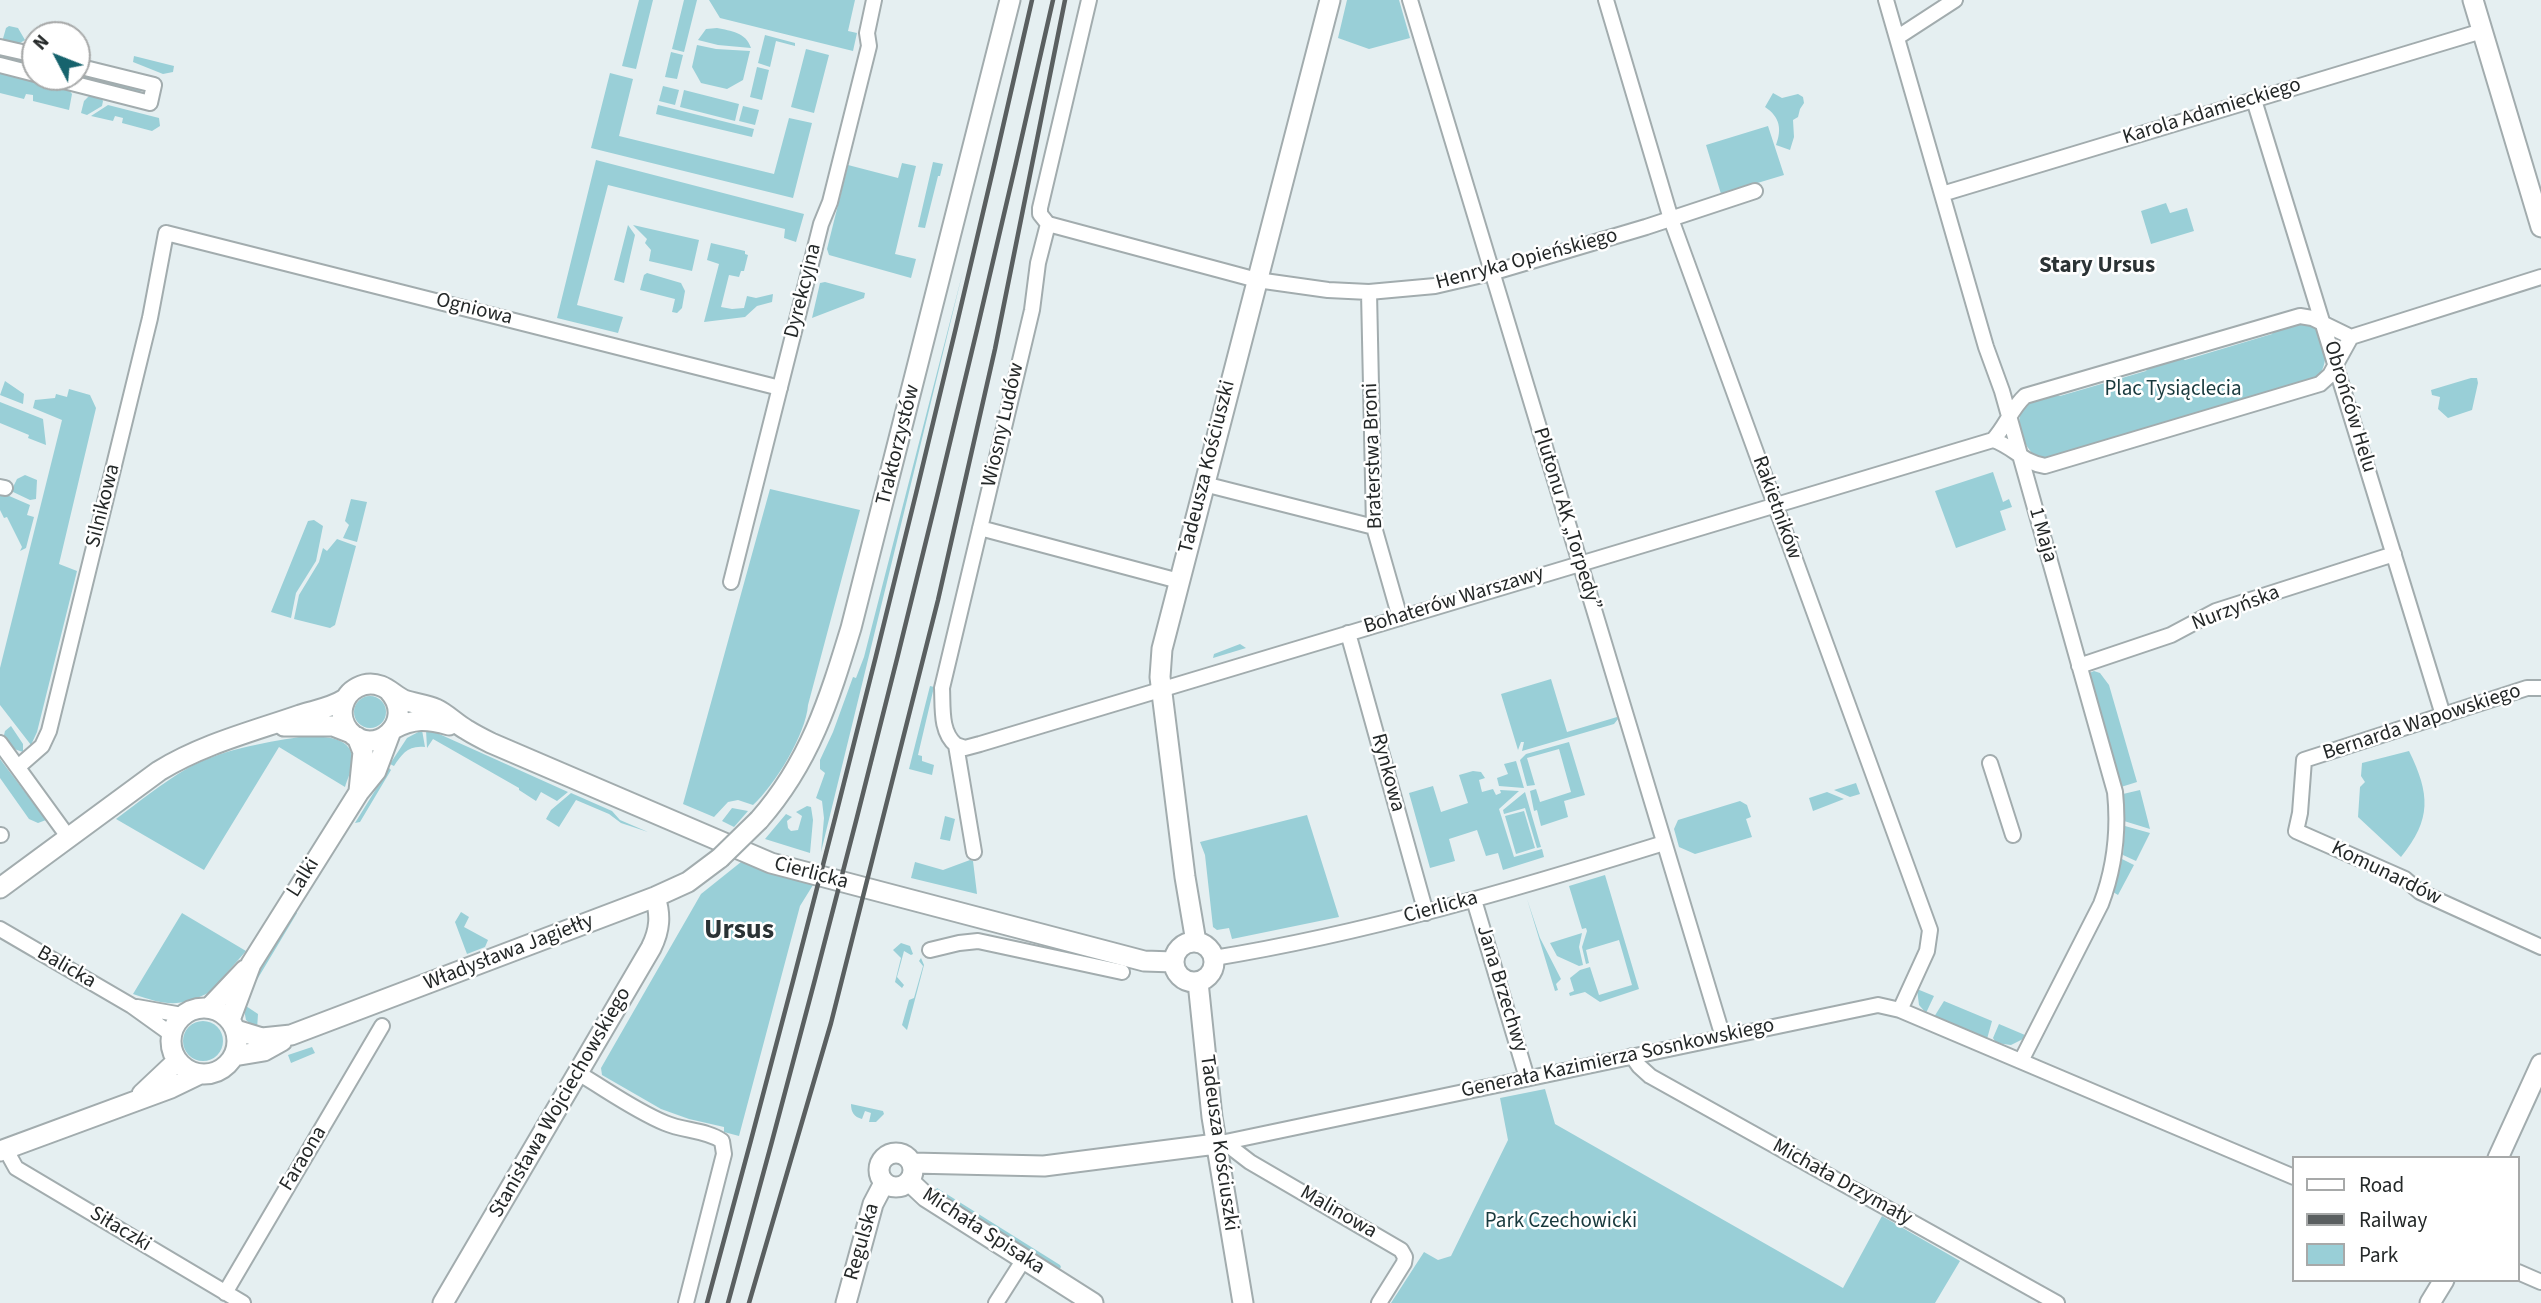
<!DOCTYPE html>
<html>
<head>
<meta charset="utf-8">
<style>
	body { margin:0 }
	#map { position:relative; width:2541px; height:1303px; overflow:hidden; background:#e5eff1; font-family:"Source Sans 3",sans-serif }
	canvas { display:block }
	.legend { position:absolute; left:2292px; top:1156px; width:228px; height:126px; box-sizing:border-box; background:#fff; border:2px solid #a7a9a9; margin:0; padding:9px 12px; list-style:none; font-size:21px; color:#242828 }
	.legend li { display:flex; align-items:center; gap:14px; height:35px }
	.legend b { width:35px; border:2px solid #a7a9a9 }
	.north { position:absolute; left:21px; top:21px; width:70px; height:70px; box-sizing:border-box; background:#fff; border:2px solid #a7a9a9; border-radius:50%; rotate:312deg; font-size:19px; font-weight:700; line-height:28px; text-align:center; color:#242828 }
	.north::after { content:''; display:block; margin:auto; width:24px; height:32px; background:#16636d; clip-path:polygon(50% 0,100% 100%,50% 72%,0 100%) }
</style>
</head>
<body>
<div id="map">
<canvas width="2541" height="1303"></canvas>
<ul class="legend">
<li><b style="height:9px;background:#fff"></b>Road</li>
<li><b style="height:9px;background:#5a5f60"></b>Railway</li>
<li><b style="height:19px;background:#99cfd7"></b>Park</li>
</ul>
<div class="north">N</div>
</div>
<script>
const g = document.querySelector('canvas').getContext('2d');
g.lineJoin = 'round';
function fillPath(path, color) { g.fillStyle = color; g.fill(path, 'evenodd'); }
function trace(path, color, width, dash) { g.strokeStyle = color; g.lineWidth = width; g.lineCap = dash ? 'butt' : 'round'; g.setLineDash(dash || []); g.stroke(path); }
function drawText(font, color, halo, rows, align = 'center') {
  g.font = font + ' "Source Sans 3",sans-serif'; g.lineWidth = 5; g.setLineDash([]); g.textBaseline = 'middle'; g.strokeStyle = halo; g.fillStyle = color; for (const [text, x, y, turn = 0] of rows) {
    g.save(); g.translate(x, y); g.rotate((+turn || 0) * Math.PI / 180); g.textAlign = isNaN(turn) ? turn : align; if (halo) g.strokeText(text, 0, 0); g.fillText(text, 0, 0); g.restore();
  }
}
fillPath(new Path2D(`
	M639,0H653L636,69L622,66Z
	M684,0H697L684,52L672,49Z
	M709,0H855L848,31L857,33L853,51L720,18Z
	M1347,0H1399L1410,38L1369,49L1338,38Z
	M9,26L18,28L25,40L15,46L2,42L6,28Z
	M717,28C731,31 746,32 751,48L718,45L698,40L706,29Z
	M765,35L795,43V46L776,41L770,67L758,63Z
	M697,45L716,49L750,51L743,80L727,89L701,83L692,67Z
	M806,49L829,55L814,113L791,107Z
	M671,52L683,55L677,79L665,77Z
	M134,56L174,66L173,72L163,74L133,62Z
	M757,67L769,70L762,100L750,97Z
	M0,70L66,86L72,94L69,110L33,101V95L26,94L24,99L0,93Z
	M85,72L142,88L139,95L88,83Z
	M610,73L633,79L619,136L774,174L789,118L812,123L793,198L591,148Z
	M663,86L679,90L675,105L659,101Z
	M684,90L739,104L735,121L680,107Z
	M1773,93L1782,98L1798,94L1803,97L1804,103L1800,109L1798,117L1793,120L1794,137L1790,150L1776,145C1782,129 1780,117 1765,107Z
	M91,94H99L103,101L102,106L87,115L81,113L84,101Z
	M108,105L159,118L160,126L152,131L122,123L123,118L115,116L113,121L91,116Z
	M658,105L754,129L752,137L656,114Z
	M743,106L759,110L755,125L739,121Z
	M1768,126L1784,175L1721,194L1706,145Z
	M596,160L804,214L796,242L784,238L785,229L608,185L577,305L623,317L618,333L557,318Z
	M933,162L943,164L940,176H938L925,228L918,227Z
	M902,163L916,166L895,254L916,259L911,278L829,255L827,249L848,165L898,178Z
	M2166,203L2170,213L2187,208L2194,231L2151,244L2141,211Z
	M628,225L635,235L624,283L614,280Z
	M633,225L699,240L692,271L649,261L651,250L645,243L647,239Z
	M711,243L745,251V254L748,255L744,271H741L739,277L729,275L721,307L732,309L744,308L747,296L756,298L773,294L772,302L757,306L745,317L704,322L719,264L707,260Z
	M963,271L821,852L824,818L822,801L816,798L825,773L820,769V760L833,732L853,677L856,678L864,657Z
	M647,273L681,283L685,291L682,308L677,313L672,312L675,299L640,290L644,275Z
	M825,282L865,293L864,298L812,318L820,283Z
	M2291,322C2298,323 2306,322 2313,326C2329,338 2329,365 2317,378L2054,458H2038C2022,447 2009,413 2031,400C2037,396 2046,395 2052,393L2060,396L2146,371L2150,364L2178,356L2185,360L2272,334L2275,327Z
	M2471,378H2477L2478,383L2472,410L2448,418L2438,409L2440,397L2432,395L2431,390Z
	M5,381L24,394L23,404L0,395Z
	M69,389L90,395L96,408L59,564L77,571L37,732L31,745L0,705V668L62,420L33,408L35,400L55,398L56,394L67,397Z
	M0,402L43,419L46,445L28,438L29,435L0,423Z
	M1993,472L2003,502L2009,499L2012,507L2000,511L2006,530L1956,548L1935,491Z
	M25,475L37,480L36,499L30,500L11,491L17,479Z
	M770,489L860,510L808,705C806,734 775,785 753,805L738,800L728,802L714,817L683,804Z
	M0,492L30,505L27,515L34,517L26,548L20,551L22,547L7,517L4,518L0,510Z
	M351,499L367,502L357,542L343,538L349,525L345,521Z
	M314,520L323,526L316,561L296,593L291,618L271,612L308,521Z
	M337,539L356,546L335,625L330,628L294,619L299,595L319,562L323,548L327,551Z
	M1240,644L1246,648L1213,658L1214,654Z
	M2094,671L2100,673L2109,685L2137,782L2121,787L2087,674Z
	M1551,679L1567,732L1617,717L1618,719L1614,724L1522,751L1524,742H1521L1518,750L1501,694Z
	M930,686L934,687L918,755L922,756V761L934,765L932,775L909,769Z
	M354 712a16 16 0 1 1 32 0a16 16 0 1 1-32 0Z
	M11,726L23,744V752L14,749L4,735L5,731Z
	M422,730L425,747C408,745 402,754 394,766L390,764L407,738Z
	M426,730L437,733L568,792L557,801L541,792L536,801L519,790V788L433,739L427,748Z
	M299,737C318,736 357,734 352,765C351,772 347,780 345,787L279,747L204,870L116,819C139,802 162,783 188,768C221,750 262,743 299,737Z
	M1569,742L1585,795L1564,801L1568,817L1541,826L1537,810L1534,811L1530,791L1536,789L1540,802L1571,792L1559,749L1527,758L1535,785L1527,786L1520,760L1526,754Z
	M2409,751C2430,794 2432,819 2401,857L2358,817L2360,787L2365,782L2361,776L2362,763Z
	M0,759L46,820L38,823L29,819L0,778Z
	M1516,761L1524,788L1499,786L1497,778L1508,774L1504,764Z
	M389,768L391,770L360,822L355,823Z
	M1473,771L1481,772L1485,778L1479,780L1482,792L1493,789L1496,795L1501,793L1500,790L1519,791L1499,809L1514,857L1542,849L1544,857L1503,870L1498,853L1486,856L1477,830L1449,839L1455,861L1430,868L1409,793L1433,786L1441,812L1468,803L1459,775Z
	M1856,783L1860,794L1850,797L1834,790Z
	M2140,790L2150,829L2124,821L2123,794Z
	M1525,792L1541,847L1537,848L1525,808L1504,814L1503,810Z
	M1827,792L1844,799L1813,811L1809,798Z
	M571,793L612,811L620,820L648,832L621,823L609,814L576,800L559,827L546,819L551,810Z
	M1740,801L1747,805L1751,817L1746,819L1752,837L1695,854L1679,847L1674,829L1678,820Z
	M807,806L811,807L813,820L810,853L765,839L786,814L792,817L787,821L788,828L791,831L798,830L802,816L796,812Z
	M732,808L748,811L734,827L722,821Z
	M1524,811L1535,848L1516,854L1505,816Z
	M1307,815L1339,917L1232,939L1229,928L1217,930L1213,927L1205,855L1200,842Z
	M945,816L955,819L950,841L940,839Z
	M2125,826L2150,833L2136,861L2123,855Z
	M2122,859L2134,865L2118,895L2113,892Z
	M970,860L973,861L977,894L911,878L915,862L943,870Z
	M741,862L772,873L813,885L800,906L739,1136L724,1132V1127L689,1119L661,1109L602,1075L601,1068L701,894Z
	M1605,875L1639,989L1600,1002L1585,992L1570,996L1569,993L1574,991L1570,978L1580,970L1590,967L1599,995L1632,985L1619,940L1586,950L1589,963L1586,964L1582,947L1587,931L1586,928L1582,929L1569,886Z
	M1527,899L1540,938L1561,979L1556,984L1558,990L1555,991Z
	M296,908L297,913L249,993L248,988Z
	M461,912L469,917L464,927L488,940L485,947L467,954L455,922Z
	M182,913L246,951L210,992C179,1008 165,1005 133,994Z
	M1582,933L1579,947L1583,965L1579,966L1557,956L1550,943Z
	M901,943L910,946L913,954L911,955L904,951L897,977L904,985L902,988L895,982L901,958L893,950Z
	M921,958L924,965L907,1030L902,1025L909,1000L914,998L923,966L919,961Z
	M1917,989L1934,996L1926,1013L1919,1005Z
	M1944,1001L1992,1021L1987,1039L1934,1017Z
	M243,1004L258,1014L257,1029L246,1020Z
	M183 1041a20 20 0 1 1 40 0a20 20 0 1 1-40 0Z
	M1999,1024L2025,1035L2023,1039L2011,1045L1996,1043L1993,1038Z
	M312,1047L315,1053L291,1063L288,1055Z
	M1545,1089L1555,1124L1843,1288L1882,1216L1960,1261L1935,1303H1391L1424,1252L1438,1260L1451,1256L1508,1140L1500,1098Z
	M851,1104L883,1111L884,1114L876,1122H869L871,1113L865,1111L862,1119C854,1117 851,1112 851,1104Z
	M937,1188L1060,1265L1061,1267L1059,1270L934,1193Z`), '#99cfd7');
const street = new Path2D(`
	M1410,0L1723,1037
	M1606,0L1671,219L1930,930L1927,951L1900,1010
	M1886,0L1986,347L2002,391L2115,792C2119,831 2115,867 2101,904L2021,1061
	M1898,37L1955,0
	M0,47L35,55
	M0,65L35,74
	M48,77L150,103L154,85L77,66
	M2254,100L2443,715
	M1942,194L2482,31
	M1048,224L1257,280L1328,290L1369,292L1435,286L1491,273L1646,227L1755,191
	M1048,224L1040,214V208L1089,0
	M1369,292L1374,527L1400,618
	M1993,440C2013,446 2023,463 2045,466L2320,384L2330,375L2351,337
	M1204,484L1374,527
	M0,487L5,488
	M980,528L1179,581
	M731,582L821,224L830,202L869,46L867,33L874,0
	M1348,633L1426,913
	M2079,666L2171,635L2216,611L2394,554
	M2541,688H2527L2304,760L2300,813L2296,831L2405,879L2420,892L2541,947
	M0,743L69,838
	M956,745L965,748L980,744L1993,440C2006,426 2011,409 2025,396L2300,316L2312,318L2351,337L2541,277
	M1990,763L2013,835
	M18,767L42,746L49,731L150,318L166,233L780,388
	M0,835H1
	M974,852L956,745C940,732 943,707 942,688L1032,310L1038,263L1048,224
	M1474,900L1527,1078
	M0,929L132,1006L171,1034
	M930,950L959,943L978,941L1122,972
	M1214,958C1367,933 1516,889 1664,843
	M137,1007L182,1015
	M1632,1056L1639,1066L1650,1076L2057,1303
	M578,1073C607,1090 634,1110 665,1123C683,1131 707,1130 722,1141L724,1154L686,1303
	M1224,1142L1250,1162L1401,1250L1405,1257L1404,1263L1379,1303
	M1216,1144L1878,1005L1900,1010L2294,1177
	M6,1150L16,1168L243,1303
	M2518,1272L2541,1282
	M225,1293L382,1026
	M996,1303L1024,1259`);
const secondary = new Path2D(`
	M2473,0L2541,227
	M389,691C417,722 374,759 349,731C343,724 341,714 343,706C347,689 365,680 381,686C389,689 396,696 404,700C415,704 426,704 436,709C447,714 456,724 467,730C475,735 483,739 491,743L771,863L1144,961L1174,962
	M284,726H333L351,733
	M393,729C414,718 427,719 449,725
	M357,737L363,752L359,791
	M759,820C810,762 829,700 851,628L1010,0
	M0,888L159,771C203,744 251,732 300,715C316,710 331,708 345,699
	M1196,942L1185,877L1160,677L1162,649L1330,0
	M1174 962a20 20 0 1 1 40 0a20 20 0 1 1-40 0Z
	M1198,982L1212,1117L1243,1303
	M171 1041a33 33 0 1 1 66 0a33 33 0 1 1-66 0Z
	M209,1008L245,970
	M230,1020L251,964L359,792L376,771L391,731
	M236,1030L262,1038L291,1035L655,897L688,882L720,858
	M234,1056L264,1051L282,1041
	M142,1094L177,1061
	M0,1151L171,1088L200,1074
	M879 1170a17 17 0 1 1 34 0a17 17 0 1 1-34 0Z
	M2498,1158L2541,1064
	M912,1163L1044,1166L1216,1144
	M909,1181L926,1197L1093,1303
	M443,1303L651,948C660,930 661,915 655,897
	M846,1303L873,1204L884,1183
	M2430,1303L2444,1280`);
trace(street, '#a2acae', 18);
trace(secondary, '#a2acae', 23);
trace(street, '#fff', 14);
trace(secondary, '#fff', 19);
trace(new Path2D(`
	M707,1303C825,871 933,437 1032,0
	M728,1303C847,871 955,437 1053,0
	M749,1303L831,1023L938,600L995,349L1065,0`), '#5a5f60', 4.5);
const secondaryBridge = new Path2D(`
	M720,858L759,820`);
trace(secondaryBridge, '#a2acae', 23, []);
trace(secondaryBridge, '#fff', 19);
drawText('21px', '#242828', '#fff', [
	["Karola Adamieckiego",2212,112,-17],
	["Henryka Opieńskiego",1527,260,-15],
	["Dyrekcyjna",804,291,-76],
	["Ogniowa",474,310,14],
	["Obrońców Helu",2349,407,73],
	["Wiosny Ludów",1004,425,-77],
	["Traktorzystów",899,445,-76],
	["Braterstwa Broni",1374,456,-92],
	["Tadeusza Kościuszki",1208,467,-76],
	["Silnikowa",104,506,-76],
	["Rakietników",1776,508,70],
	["Plutonu AK „Torpedy”",1566,519,73],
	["1 Maja",2042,535,74],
	["Bohaterów Warszawy",1454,601,-17],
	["Nurzyńska",2236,609,-21],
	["Bernarda Wapowskiego",2422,723,-18],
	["Rynkowa",1387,773,75],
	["Cierlicka",811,874,15],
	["Komunardów",2386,874,26],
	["Lalki",304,878,-58],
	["Cierlicka",1441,908,-15],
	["Władysława Jagiełły",509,953,-21],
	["Balicka",66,968,30],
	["Jana Brzechwy",1501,989,73],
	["Generała Kazimierza Sosnkowskiego",1618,1059,-12],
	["Stanisława Wojciechowskiego",561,1103,-60],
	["Tadeusza Kościuszki",1218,1143,82],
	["Faraona",304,1159,-59],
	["Michała Drzymały",1842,1183,29],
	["Malinowa",1338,1213,30],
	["Siłaczki",120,1230,31],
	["Michała Spisaka",983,1232,33],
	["Regulska",863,1242,-74]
]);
drawText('21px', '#18393d', '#fff', [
	["Plac Tysiąclecia",2173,390],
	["Park Czechowicki",1561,1222]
]);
drawText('bold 23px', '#2b3335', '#fff', [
	["Stary Ursus",2097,267]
]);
drawText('bold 28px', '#2b3335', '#fff', [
	["Ursus",739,932]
]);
</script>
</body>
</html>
